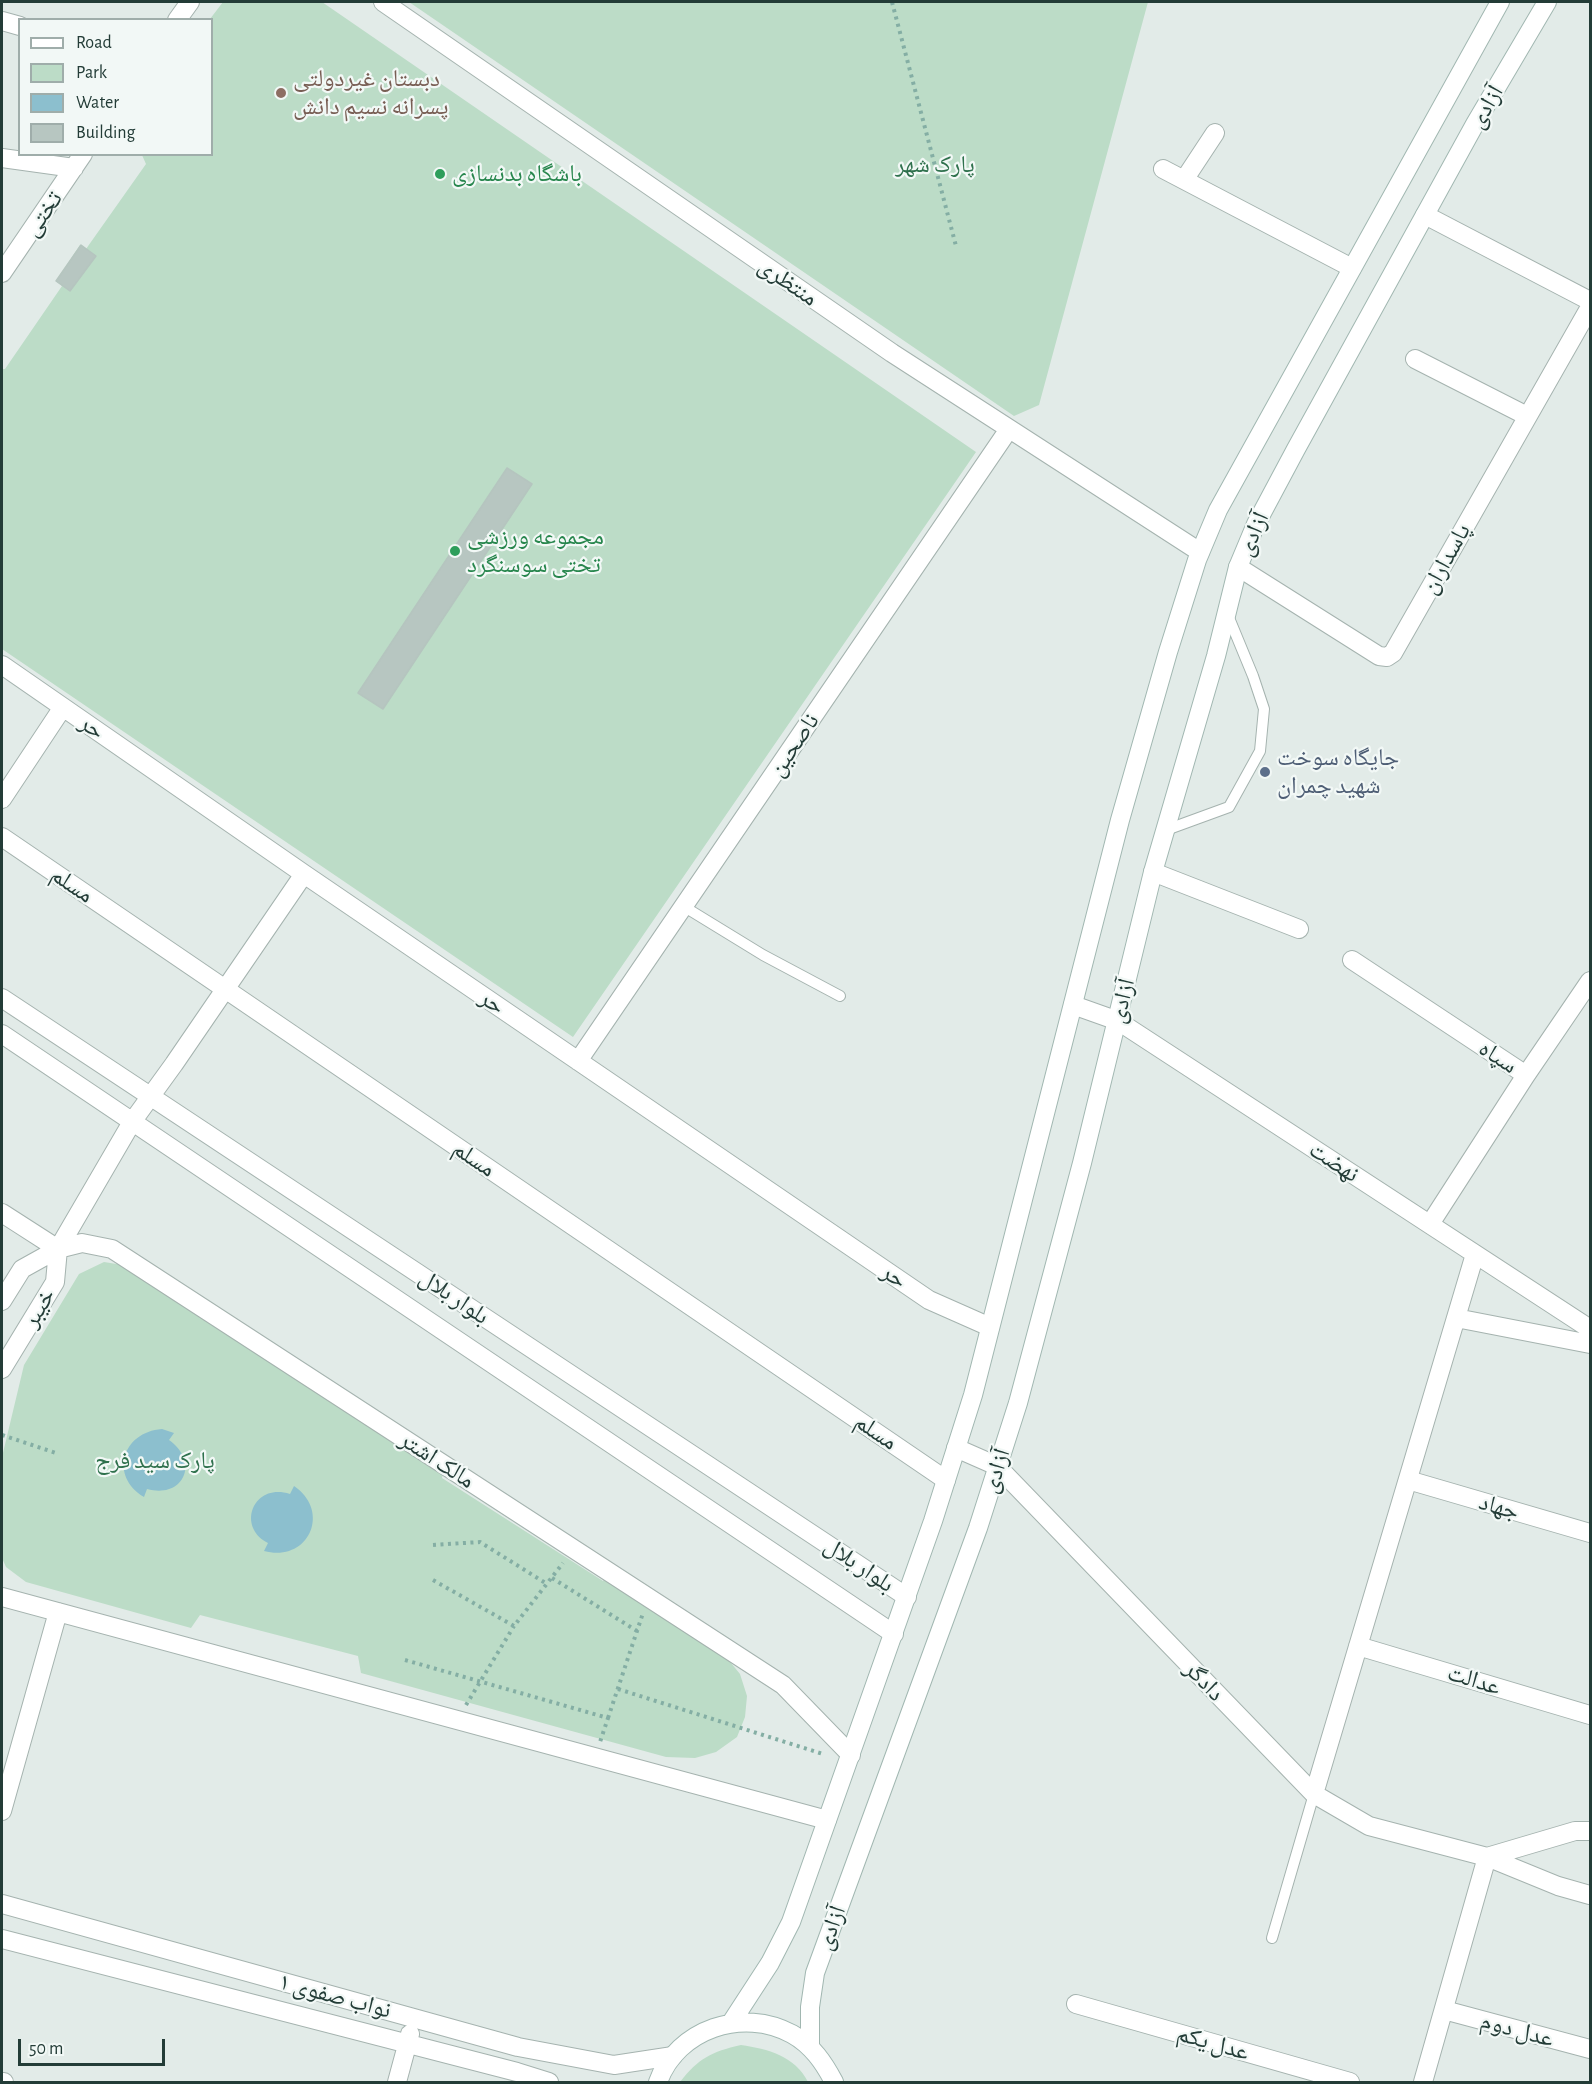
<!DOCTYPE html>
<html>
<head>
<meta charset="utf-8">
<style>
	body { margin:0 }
	#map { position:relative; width:1592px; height:2084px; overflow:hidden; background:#e2ebe8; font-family:"Alegreya Sans",sans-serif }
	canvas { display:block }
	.frame { position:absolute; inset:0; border:3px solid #233c37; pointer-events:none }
	.legend { position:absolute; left:18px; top:18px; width:195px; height:138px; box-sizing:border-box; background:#f2f8f6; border:2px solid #9fadaa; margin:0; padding:8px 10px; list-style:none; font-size:18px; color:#233c37 }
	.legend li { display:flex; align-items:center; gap:12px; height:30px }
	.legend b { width:30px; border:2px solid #9fadaa }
	.scale { position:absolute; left:18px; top:2039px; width:147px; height:27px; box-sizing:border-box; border:3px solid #233c37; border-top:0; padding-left:8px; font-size:18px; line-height:21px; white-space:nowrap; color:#233c37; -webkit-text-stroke:4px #f2f8f6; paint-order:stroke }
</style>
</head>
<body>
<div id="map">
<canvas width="1592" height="2084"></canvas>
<div class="frame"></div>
<ul class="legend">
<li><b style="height:8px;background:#fff"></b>Road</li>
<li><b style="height:16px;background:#bcdcc7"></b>Park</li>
<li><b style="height:16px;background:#8cbfce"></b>Water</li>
<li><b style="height:16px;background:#b7c6c1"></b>Building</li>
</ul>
<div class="scale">50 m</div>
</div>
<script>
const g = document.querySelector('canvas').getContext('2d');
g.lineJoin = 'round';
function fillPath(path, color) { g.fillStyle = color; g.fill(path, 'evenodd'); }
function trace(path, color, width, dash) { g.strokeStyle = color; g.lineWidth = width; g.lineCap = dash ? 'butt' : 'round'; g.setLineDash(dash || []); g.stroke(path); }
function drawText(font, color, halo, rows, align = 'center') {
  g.font = font + ' "Alegreya Sans","Noto Naskh Arabic",sans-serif'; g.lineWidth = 4.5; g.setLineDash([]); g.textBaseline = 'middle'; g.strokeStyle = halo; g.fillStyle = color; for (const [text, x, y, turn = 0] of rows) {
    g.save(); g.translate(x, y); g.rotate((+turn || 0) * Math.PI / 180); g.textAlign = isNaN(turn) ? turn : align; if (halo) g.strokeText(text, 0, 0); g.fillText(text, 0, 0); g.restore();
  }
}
fillPath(new Path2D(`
	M223,2H322L976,452L573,1037L2,649V369H5L62,286L56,281L80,245L86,249L146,164L142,155L212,154L210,19Z
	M409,2H1148L1039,405L1014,416Z
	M104,1262L129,1266L444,1469L442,1478L603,1581L607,1575L722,1652L740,1674L747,1696L745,1717L737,1737L716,1752L695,1758L666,1757L361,1673L358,1656L200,1615L191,1628L26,1582L6,1567L2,1558V1457L24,1365L79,1274Z
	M741,2045C768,2049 795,2056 808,2082H680C699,2058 711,2052 741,2045Z`), '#bcdcc7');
fillPath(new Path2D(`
	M162,1429L174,1433L169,1440C200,1462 184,1499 147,1489L144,1497C109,1476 122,1432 162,1429Z
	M294,1486C332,1512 308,1563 264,1551L268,1543C236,1527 253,1482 290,1494Z`), '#8cbfce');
const building = new Path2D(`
	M81,245L96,256L70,291L56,281Z
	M507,468L532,484L383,709L358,693Z`);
fillPath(building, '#b7c6c1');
trace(building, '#b5c5bf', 1.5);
const service = new Path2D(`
	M1166,830L1229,807L1260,751L1264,709L1253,676L1227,613
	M683,906L763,955L840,996
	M1272,1938L1314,1794`);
const minor = new Path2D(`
	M383,2L892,353L1200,552
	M177,20L190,2
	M2,21L20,26
	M2,158L74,168
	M1163,169L1352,268
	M1184,180L1215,133
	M1425,215L1590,301
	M2,273L83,154
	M1415,359L1527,416
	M1238,567L1379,656L1387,657L1393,653L1590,307
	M2,665L304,874L929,1300L990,1327
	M2,799L63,707
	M2,837L946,1480
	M1153,872L1299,929
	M1352,960L1526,1075L1430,1224
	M2,998L907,1597
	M1073,1005L1118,1021L1590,1329
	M2,1034L894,1634
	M578,1061L1009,429
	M1526,1075L1590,981
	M2,1213L58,1249
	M2,1301L22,1269L58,1249L82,1243L112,1249L783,1685L851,1755
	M1456,1318L1590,1344
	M2,1369L55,1282L58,1249L132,1122L174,1064L304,874
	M956,1448L997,1466L1314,1794L1369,1826L1487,1857L1423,2082
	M1408,1480L1590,1533
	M2,1597L827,1820
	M1358,1646L1590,1715
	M1314,1794L1475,1254
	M2,1811L58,1612
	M1487,1857L1558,1886L1590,1895
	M1487,1857L1575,1831H1590
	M2,1904L518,2047L614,2065L673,2056
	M2,1939L517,2072L549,2082
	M1076,2004L1350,2082
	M1444,2010L1590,2049
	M2,2082H4
	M397,2082L410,2034`);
const secondary = new Path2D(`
	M731,2023L770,1963L791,1922L933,1521L973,1395L1120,820L1168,652L1197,560L1218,510L1500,2
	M810,2047V2007L815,1973L978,1528L1018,1403L1082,1163L1153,872L1216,656L1238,567L1256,524L1296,449L1475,124L1547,2
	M658,2082C677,2029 743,2007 792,2034C812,2045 824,2063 834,2082`);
trace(service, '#a5b3af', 12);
trace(minor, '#a5b3af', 20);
trace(secondary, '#a1b7b1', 20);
trace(new Path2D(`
	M892,2L956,246
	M2,1435L56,1453
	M433,1545L480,1542L547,1584
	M552,1578L637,1631
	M433,1580L514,1626L563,1563
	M405,1660L608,1718L600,1742
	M618,1689L823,1754
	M466,1705L514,1626
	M608,1718L643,1613`), '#84aea4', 4, [3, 4.5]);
trace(service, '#fff', 10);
trace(minor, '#fff', 18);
trace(secondary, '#fff', 18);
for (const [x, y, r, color] of [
	[281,93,6,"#8d6e63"],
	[440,174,6,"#2e9e5b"],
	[455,551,6,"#2e9e5b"],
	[1265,772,6,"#5c6f8a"]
]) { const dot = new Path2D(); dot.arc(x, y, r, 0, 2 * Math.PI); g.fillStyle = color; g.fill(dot); trace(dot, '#f2f8f6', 2); }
drawText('24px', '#785e54', '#f2f8f6', [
	["دبستان غیردولتی",293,79],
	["پسرانه نسیم دانش",293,107]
], 'left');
drawText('24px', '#233c37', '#f2f8f6', [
	["آزادی",1486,107,-60],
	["تختی",43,214,-55],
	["منتظری",788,282,35],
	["آزادی",1253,534,-66],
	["پاسداران",1446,559,-61],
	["حر",92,727,35],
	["ناصحین",794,745,-56],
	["مسلم",72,885,34],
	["آزادی",1122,1001,-76],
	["حر",492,1002,34],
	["سپاه",1498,1057,33],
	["مسلم",474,1159,34],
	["نهضت",1334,1162,33],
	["حر",894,1276,34],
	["بلوار بلال",454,1297,34],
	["خیبر",39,1308,-59],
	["مسلم",876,1432,34],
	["مالک اشتر",437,1460,33],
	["آزادی",996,1471,-72],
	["جهاد",1499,1507,16],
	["بلوار بلال",859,1565,34],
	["عدالت",1474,1680,17],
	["دادگر",1204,1681,46],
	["آزادی",831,1928,-70],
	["نواب صفوی ۱",335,1996,15],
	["عدل دوم",1517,2030,15],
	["عدل یکم",1213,2043,16]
]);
drawText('24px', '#2f714d', '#f2f8f6', [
	["پارک شهر",935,165],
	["پارک سید فرج",155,1461]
]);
drawText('24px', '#27864d', '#f2f8f6', [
	["باشگاه بدنسازی",452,174],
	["مجموعه ورزشی",467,537],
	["تختی سوسنگرد",467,565]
], 'left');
drawText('24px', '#4e5e75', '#f2f8f6', [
	["جایگاه سوخت",1277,758],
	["شهید چمران",1277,786]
], 'left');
</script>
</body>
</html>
